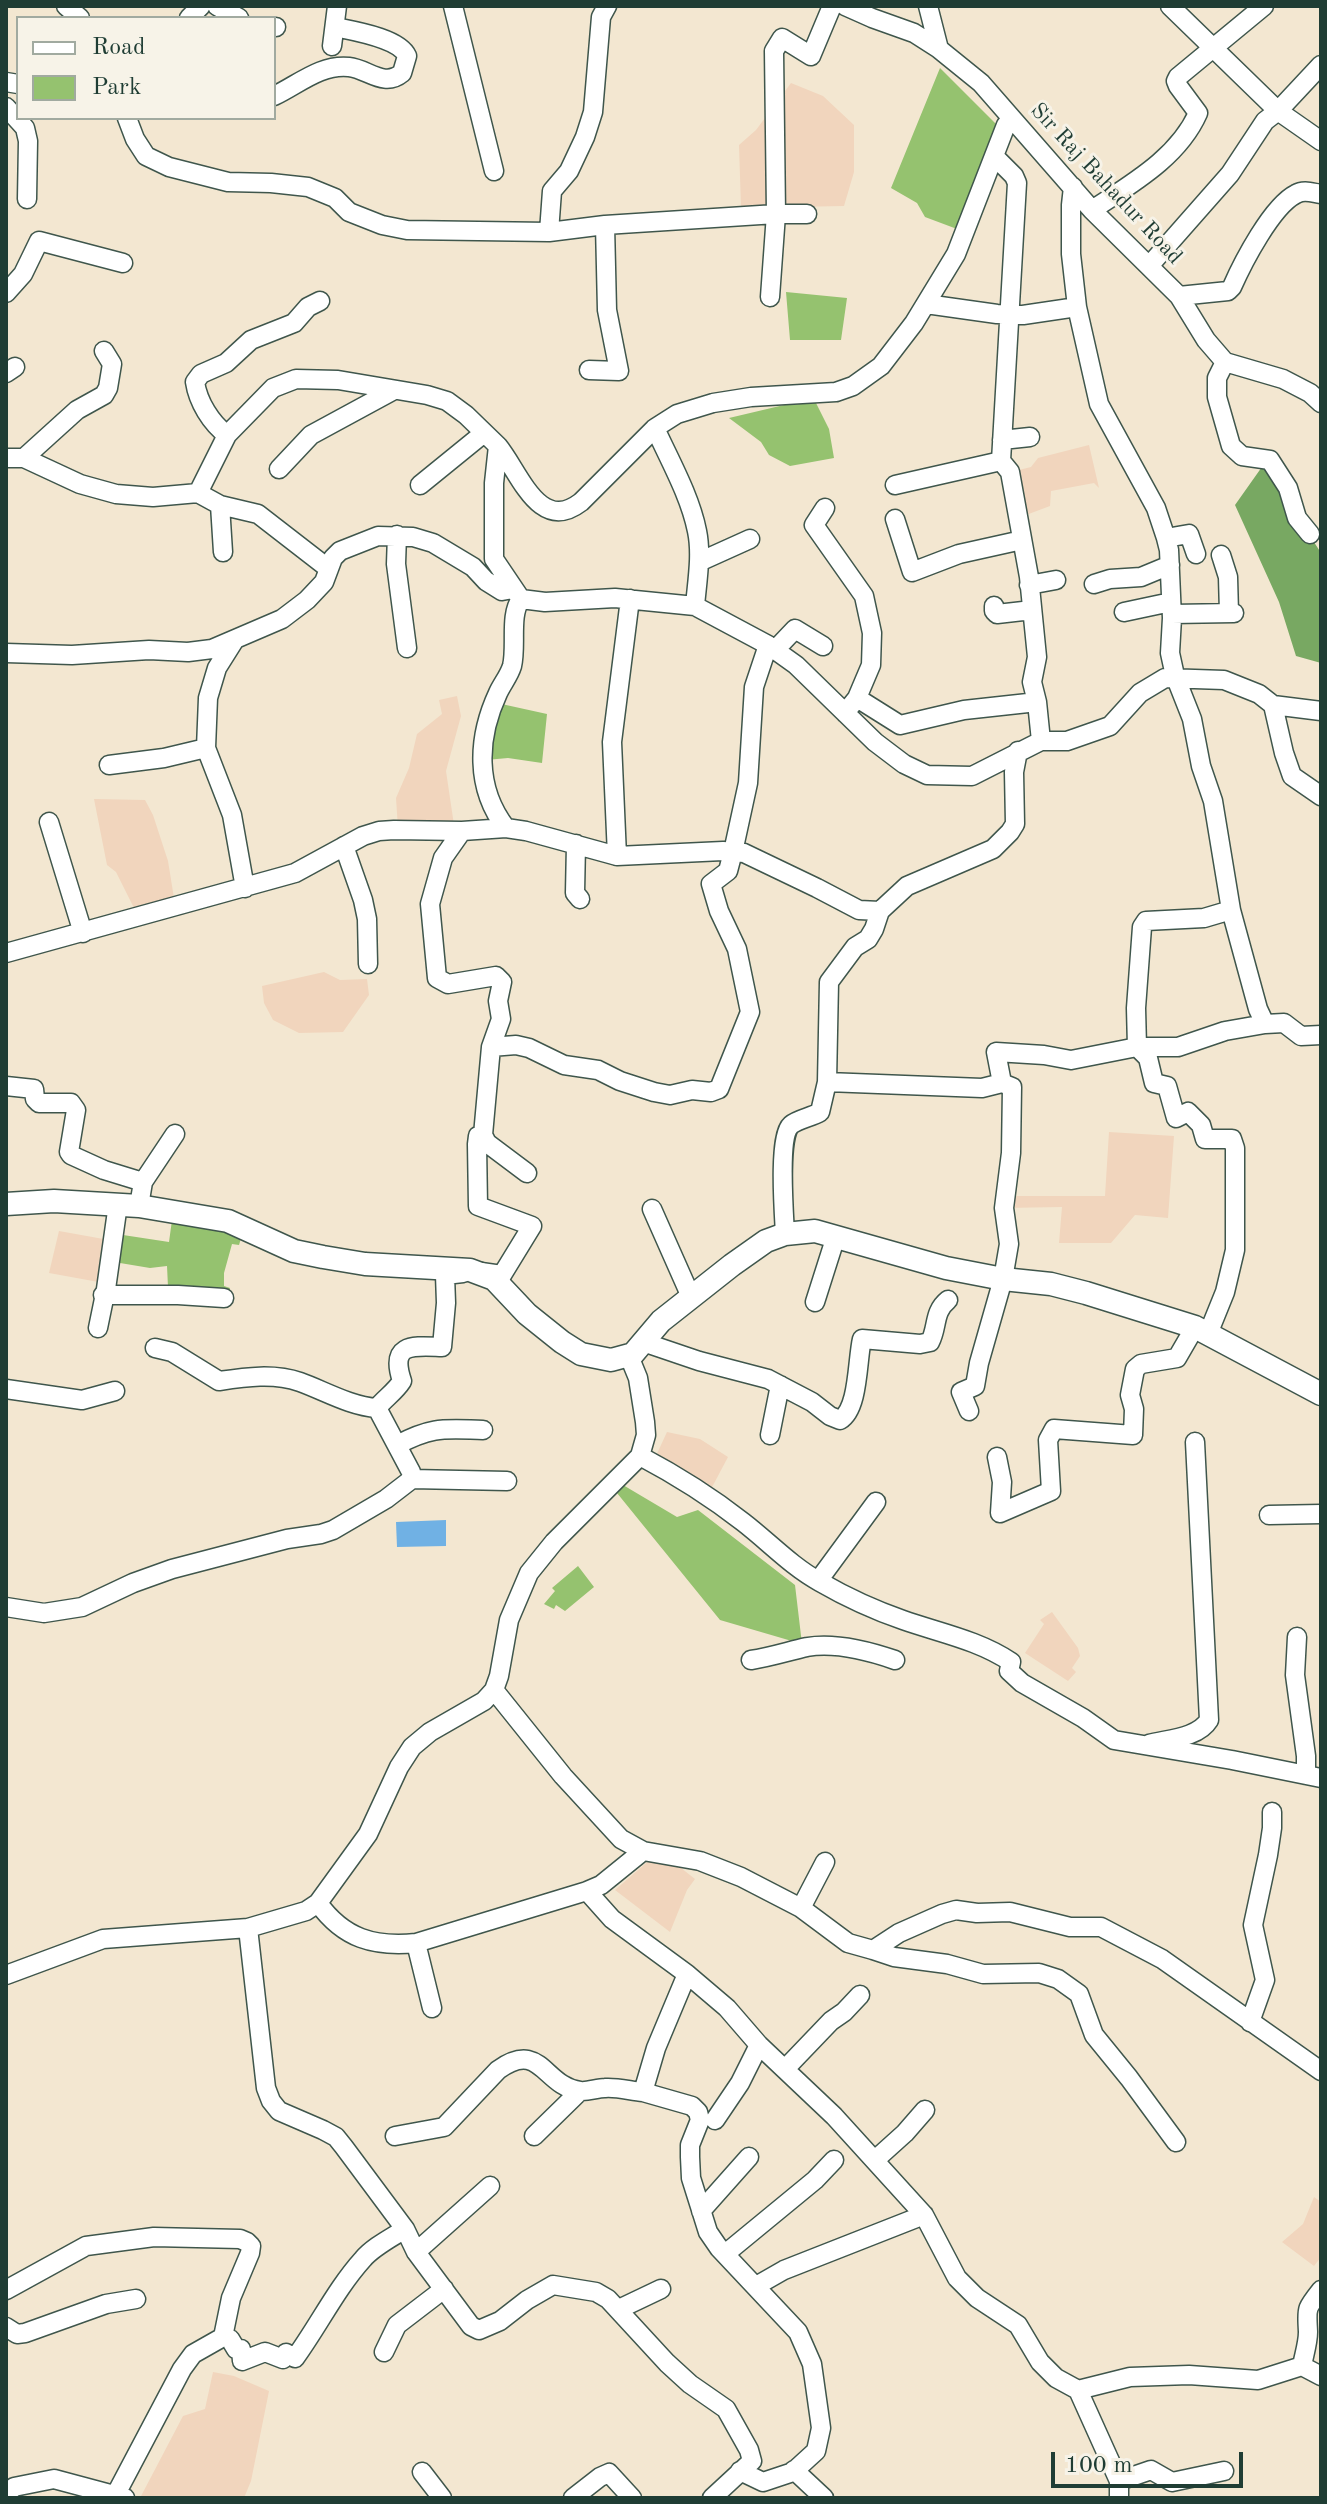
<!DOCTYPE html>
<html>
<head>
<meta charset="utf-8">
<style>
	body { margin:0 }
	#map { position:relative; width:1327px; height:2504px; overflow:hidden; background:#f3e7d1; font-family:"Old Standard TT",serif }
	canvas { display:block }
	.frame { position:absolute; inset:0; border:8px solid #1f3d34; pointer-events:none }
	.legend { position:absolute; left:16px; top:16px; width:260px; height:104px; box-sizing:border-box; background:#f7f3e8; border:2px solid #a1aaa0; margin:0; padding:10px 14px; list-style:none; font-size:24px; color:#1f3d34 }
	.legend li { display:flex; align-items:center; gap:16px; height:40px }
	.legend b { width:40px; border:2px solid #a1aaa0 }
	.scale { position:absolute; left:1051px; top:2452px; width:192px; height:36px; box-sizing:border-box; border:4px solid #1f3d34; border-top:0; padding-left:10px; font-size:24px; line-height:28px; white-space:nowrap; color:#1f3d34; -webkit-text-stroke:6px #f7f3e8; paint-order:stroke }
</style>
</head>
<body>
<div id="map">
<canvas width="1327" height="2504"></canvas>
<div class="frame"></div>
<ul class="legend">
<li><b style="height:10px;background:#fff"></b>Road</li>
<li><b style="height:22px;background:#95c26f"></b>Park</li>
</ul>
<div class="scale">100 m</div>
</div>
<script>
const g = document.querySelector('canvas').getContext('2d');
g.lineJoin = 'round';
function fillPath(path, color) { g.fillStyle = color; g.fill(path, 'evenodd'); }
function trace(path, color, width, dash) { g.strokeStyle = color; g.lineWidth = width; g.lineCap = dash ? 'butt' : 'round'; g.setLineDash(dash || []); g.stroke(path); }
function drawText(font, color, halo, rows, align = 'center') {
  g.font = font + ' "Old Standard TT",serif'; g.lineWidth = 6; g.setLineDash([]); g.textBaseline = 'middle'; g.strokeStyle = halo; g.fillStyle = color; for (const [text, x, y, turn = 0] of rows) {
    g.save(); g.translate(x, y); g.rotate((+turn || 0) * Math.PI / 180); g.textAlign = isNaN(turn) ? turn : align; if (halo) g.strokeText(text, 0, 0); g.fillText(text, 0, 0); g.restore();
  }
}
fillPath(new Path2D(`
	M791,83L823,96L854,125V172L844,206L741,208L739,145L756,130Z
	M1089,445L1099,488L1094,483L1051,491L1050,506L1026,515L1011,472L1031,467L1038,458Z
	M457,696L461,716L446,771L454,825L398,828L396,798L409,768L417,734L442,714L439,700Z
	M94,799L145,800L153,815L168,861L174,898L134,908L116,872L107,865Z
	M324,972L340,980L367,979L369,995L343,1032L299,1033L273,1020L264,1003L262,986Z
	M1109,1132L1174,1136L1168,1218L1135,1215L1111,1243H1059L1062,1207L1004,1208L1005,1196H1105Z
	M59,1231L109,1240L104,1283L49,1273Z
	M667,1432L700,1439L728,1457L710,1491L655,1458Z
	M1052,1612L1078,1648L1080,1656L1072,1668L1076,1672L1068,1681L1025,1653L1044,1624L1040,1620Z
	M652,1858L676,1864L695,1879L687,1890L670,1932L615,1890Z
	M1314,2197L1321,2202V2257L1314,2266L1282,2242L1303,2224Z
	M213,2372L234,2376L269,2391L251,2481L244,2498H140L183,2416L205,2409Z`), '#f1d5bd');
fillPath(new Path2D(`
	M940,68L997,125L957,229L925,217L917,203L891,188Z
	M786,292L847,298L841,340H790Z
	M816,403L829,429L834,458L790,466L769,455L761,442L729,418L784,405Z
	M497,703L547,714L542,763L508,758L486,760Z
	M120,1214L126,1215L123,1235L169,1242L172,1220L242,1235L239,1245L232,1244L224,1273V1286L230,1288L229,1296L168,1287L167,1266L150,1268L114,1262Z
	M623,1485L677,1517L698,1510L795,1585L802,1644L720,1620L617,1493Z
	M578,1566L594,1587L565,1611L556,1605L554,1609L544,1604L555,1591L552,1588Z`), '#95c26f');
fillPath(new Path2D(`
	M1264,464L1321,553V663L1296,656L1279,602L1235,505Z`), '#78a862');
fillPath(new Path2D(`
	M446,1520V1546L397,1547L396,1522Z`), '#70b1e4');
const minor = new Path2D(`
	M66,6L80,18
	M217,6L239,18
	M453,6L494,171
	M845,6L872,18L914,33L939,49L981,83L1092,210L1179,296L1206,340L1225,362L1283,379L1310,393L1321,403
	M928,6L939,49
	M1170,6L1278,111L1321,141
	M189,18L201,6
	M274,27H276
	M332,46L337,6
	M6,82L18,84
	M274,96C299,84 321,64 349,67C368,69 384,88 402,73L407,56C399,38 354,31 335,27
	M6,107L25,128L28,141L27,199
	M127,118L135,139L146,156L169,167L228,182L271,183L308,187L335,198L349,212L382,225L407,230L549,232L605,225L776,214H807
	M994,156L1014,176L1017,183L1001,461L1010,472L1029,577L1037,657L1032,682L1037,702L1041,741
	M1073,187L1071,205V254L1077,307L1099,404L1156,508L1166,538L1169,550L1172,618L1170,653L1175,676L1192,719L1201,766L1213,801L1231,910L1258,1009L1265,1024L1284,1023L1301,1036L1321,1035
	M1092,210C1131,184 1178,158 1198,113L1178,86L1176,81L1178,77L1264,6
	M549,232L552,191L569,171L585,137L593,112L601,17L607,6
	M1149,266L1230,174L1265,121L1278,111L1321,65
	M6,293L23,274L39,241L123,263
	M1179,296L1228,291L1232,287C1243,262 1272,206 1296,194C1304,189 1313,193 1321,194
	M770,297L776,214L774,51L782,38L811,56L832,6
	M926,304L997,314L1023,315L1077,307
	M1225,362L1217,378V397L1231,446L1242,456L1270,460L1288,488L1297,518L1310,534
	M589,370L619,371L607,310L605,225
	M6,373L15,367
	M655,428C670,461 690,496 697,531C702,555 697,582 695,606
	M227,435C211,423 198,402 195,382L201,374L226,363L251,340L294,323L308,307L320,301
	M1002,440L1030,437
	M498,446C520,473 539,534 581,502L655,428L677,414L713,403L751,397L836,392L853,386L881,366L914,323L956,254L1006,125L1012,119
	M6,458H24L80,484L116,494L153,497L198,493L227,435L273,388L296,379L338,380L427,395L447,401L466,415L498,446L494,483V559L521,599L545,602L615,598L695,606L768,645L796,665L875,742L904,764L927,775L972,776L1041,741H1067L1110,726L1140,693L1165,678L1224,680L1259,694L1273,705L1321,711
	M24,458L77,410L104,395L108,388L112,364L104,351
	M279,469L311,435L394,390
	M420,485L484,433
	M895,485L1001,461
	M198,493L220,505L258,514L329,569
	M220,505L223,552
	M825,508L814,525L864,596L872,633L871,665L857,698L845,713
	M895,519L912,572L959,554L1022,540
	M397,535L396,564L407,648
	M1166,538L1189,534L1196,554
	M1221,555L1228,577L1229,613
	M699,562L750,539
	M1094,584L1110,579L1141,577L1170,565
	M1029,585L1056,580
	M994,606V611L997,614L1032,610
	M1124,612L1171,602
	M1172,614L1234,613
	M234,641L217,668L208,698L206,748L232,815L245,888
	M775,650L795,629L823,646
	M6,653L72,655L149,650L188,652L212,649L282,619L307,600L324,582L333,558L340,551L378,536L413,537L433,543L473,567L486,581L502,591L513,589
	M857,698L900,725L964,710L1037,702
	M1273,705L1284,753L1292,776L1321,796
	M109,765L164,758L206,748
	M49,822L83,933
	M506,828C475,788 477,738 498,693C502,684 509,676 512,666C517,646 509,615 521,599
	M462,831L443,858L430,904L437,978L448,984L496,976L502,982L498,1001L501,1019L491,1047L483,1135L478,1136L477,1144L478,1206L532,1226L502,1275L481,1272
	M576,844L575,893L580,899
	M344,846L363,900L367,919L368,964
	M617,856L612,742L630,599
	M6,953L295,873L363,836L379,831L394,830L462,831L506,828L526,831L617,856L723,851L744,853L817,888L859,910L880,911L907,886L993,849L1010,832L1015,824L1014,772L1018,751
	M491,1047L516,1045L529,1048L564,1065L598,1070L620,1081L654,1092L670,1095L692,1090L711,1092L719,1089L750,1012L737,949L719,911L711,884L728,871L733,852L748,783L754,687L768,645
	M827,1082L982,1088L1002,1083L996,1052L1044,1055L1071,1060L1137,1047H1178L1225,1031L1265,1024
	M6,1086L34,1089L35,1099L39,1103H71L76,1110L69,1152L71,1155L104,1170L143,1182
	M483,1135L487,1143L527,1173
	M139,1206L143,1182L175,1134
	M652,1209L691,1297
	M785,1234C784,1215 778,1136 791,1125C798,1119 812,1117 820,1112L827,1082L829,982L855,947L868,939L874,929L880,911
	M103,1295H178L224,1298
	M815,1302L836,1236
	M98,1328L106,1289L118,1204
	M1208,1334L1225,1292L1235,1250V1148L1232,1139H1205L1201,1125L1188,1112L1176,1118L1167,1086L1154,1083L1148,1058L1137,1047L1136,1008L1142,927L1146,921L1204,918L1231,910
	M643,1342L699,1361L768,1379L812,1402L830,1416L840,1420C859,1409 857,1360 862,1339L920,1344L930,1342C938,1327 933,1312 948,1300
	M155,1348L172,1352L219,1381C246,1377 274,1373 300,1382C325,1391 350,1406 377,1408C385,1398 395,1392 402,1381C389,1342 414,1346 442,1347L446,1303L445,1275L463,1273
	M6,1389L82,1400L115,1391
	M969,1411L961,1392L975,1386L979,1363L1003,1279L1009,1244L1004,1208L1011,1153L1012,1087L1002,1083
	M770,1435L780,1385
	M397,1445C433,1426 444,1429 483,1430
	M640,1456C676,1475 711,1497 743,1522C769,1542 791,1566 820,1582C846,1597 874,1610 903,1620C940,1633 978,1640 1011,1662L1009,1671L1022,1683L1083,1718L1114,1740L1232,1760L1321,1778
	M997,1457L1002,1482L1000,1513L1051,1491L1048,1440L1054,1429L1133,1435L1134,1409L1130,1395L1135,1369L1141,1364L1177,1358L1195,1327
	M412,1479L507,1481
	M1269,1515L1321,1514
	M818,1581L876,1502
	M6,1607L44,1613L82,1607L133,1583L172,1569L287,1539L321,1534L333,1530L386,1499L412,1479L411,1472L377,1408
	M1297,1637L1295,1675L1306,1756V1775
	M751,1660C771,1657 789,1651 807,1647C836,1642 869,1651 895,1660
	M494,1690L563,1776L621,1839L643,1851L700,1861L741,1877L801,1908L848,1943L873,1950L899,1933L942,1914L956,1910L977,1913L1010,1912L1070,1927H1101L1162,1959L1321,2071
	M1149,1744C1168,1739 1198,1738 1209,1720L1195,1442
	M587,1891L612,1919L687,1974L727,2008L759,2045L834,2116L924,2215L957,2278L977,2298L1018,2325L1040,2362L1056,2378L1078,2390L1130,2377L1189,2375L1258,2380L1302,2366
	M318,1903C344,1939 374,1947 416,1943L587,1891L601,1885L643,1851
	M801,1908L825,1862
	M248,1928L266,2088L271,2101L279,2111L323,2130L336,2137L344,2147L405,2229L416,2252L471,2326L479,2330L500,2321L527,2300L553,2285L596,2292L608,2299L667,2363L690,2384L726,2409L749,2450L752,2461L712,2498
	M416,1943L432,2008
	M873,1950L894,1957L947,1964L983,1974L1039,1973L1058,1979L1079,1994L1094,2035L1129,2078L1176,2142
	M6,1975L103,1939L248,1928L306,1911L318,1903L368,1834L399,1767L412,1747L430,1732L484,1701L494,1690L499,1676L509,1620L529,1573L554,1542L640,1456L646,1435L645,1422L638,1378L629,1356
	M1250,2022L1265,1980L1253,1925L1268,1855L1272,1828V1812
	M785,2069L831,2021L844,2012L860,1995
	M643,2092L692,2106L698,2112L700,2120L690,2145V2157L691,2178L708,2232L719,2248L798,2332L812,2364L821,2428L816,2451L793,2472L763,2482L740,2471
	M715,2120L740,2083L759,2045
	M395,2136L444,2127L498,2070C541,2039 543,2086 580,2091C588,2092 597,2088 605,2088C617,2087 631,2091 643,2092L656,2048L687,1974
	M534,2136L580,2091
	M875,2160L905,2133L925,2110
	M701,2211L749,2157
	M416,2252L490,2186
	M725,2254L815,2180L834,2160
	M756,2286L784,2270L924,2215
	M6,2290L86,2246L154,2237L240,2239L247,2242L251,2246L250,2253L231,2298L223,2337
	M1321,2290C1305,2310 1307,2308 1308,2332C1308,2343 1304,2355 1302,2366L1321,2376
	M619,2309L661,2289
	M6,2327L17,2334L25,2333L106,2304L136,2299
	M384,2352L397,2325L444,2289
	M1078,2390L1119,2481V2498
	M794,2470L824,2498
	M422,2472L442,2498
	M1119,2481L1151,2470L1172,2482L1224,2471
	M116,2494L182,2369L193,2354L223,2337L230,2339L236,2349H241L242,2361L265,2352L283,2359L286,2353L295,2358C319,2325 336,2289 363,2259C373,2247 391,2238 405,2229
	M6,2495L14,2487L54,2479L125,2498
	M573,2498L600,2477L609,2473L632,2498`);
const major = new Path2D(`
	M6,1204L54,1201L139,1206L228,1221L294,1251L323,1257L365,1264L470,1270L494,1279L527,1314L562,1342L581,1354L611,1360L633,1354L661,1321L732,1265L766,1241L785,1234L815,1231L946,1268L1003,1279L1051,1284L1086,1293L1195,1327L1321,1394`);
trace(minor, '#3f564c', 21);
trace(major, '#3f564c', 25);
trace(minor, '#fff', 18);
trace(major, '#fff', 22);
drawText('22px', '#1f3d34', '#f7f3e8', [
	["Sir Raj Bahadur Road",1106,184,47]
]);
</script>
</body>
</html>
